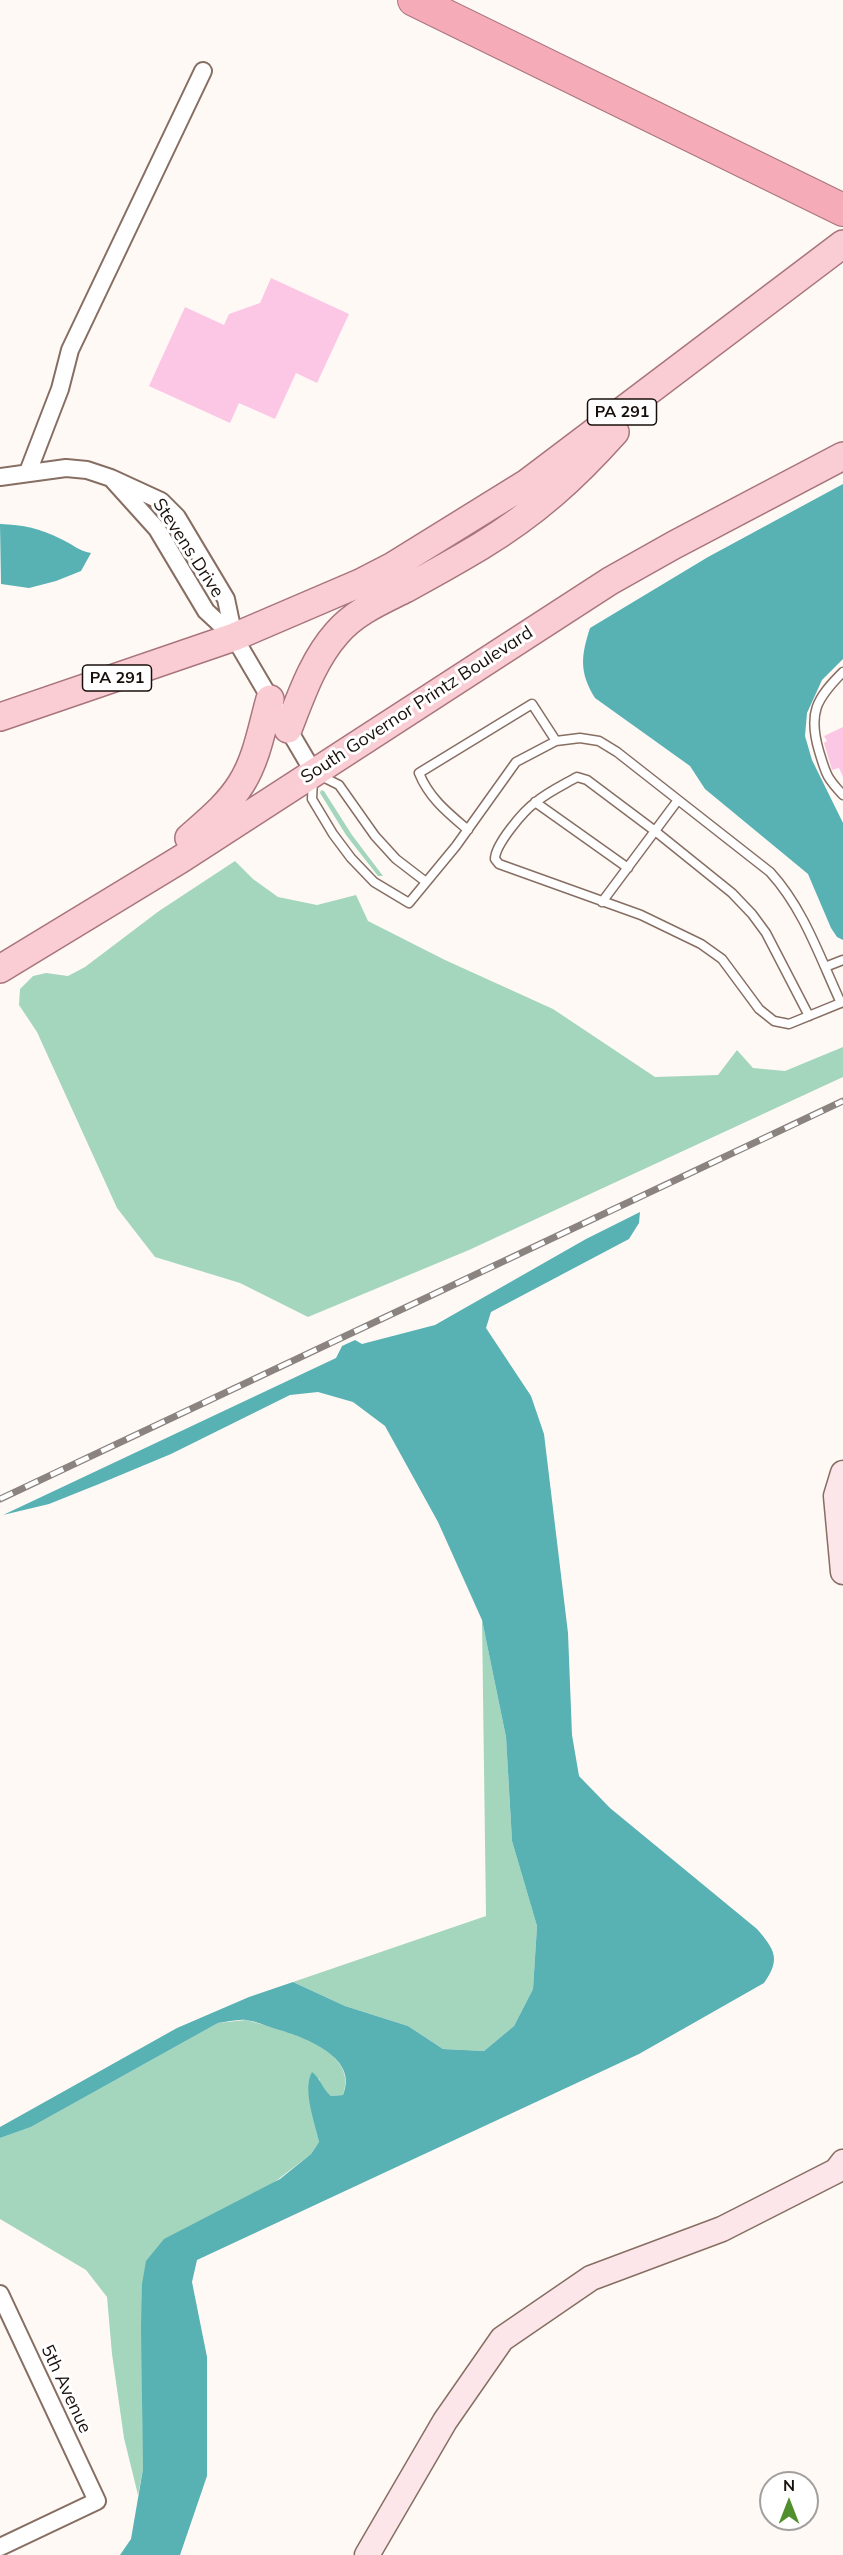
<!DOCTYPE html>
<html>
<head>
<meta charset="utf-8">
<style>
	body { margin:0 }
	#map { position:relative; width:843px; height:2555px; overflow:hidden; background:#fff9f6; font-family:Mulish,sans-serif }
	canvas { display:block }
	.north { position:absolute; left:759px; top:2471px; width:60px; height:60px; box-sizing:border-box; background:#fff; border:2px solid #a39f9d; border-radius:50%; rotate:0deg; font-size:16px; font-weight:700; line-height:24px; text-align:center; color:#180f0b }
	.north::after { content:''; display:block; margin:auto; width:21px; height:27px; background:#518e2d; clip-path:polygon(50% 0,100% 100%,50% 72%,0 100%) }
</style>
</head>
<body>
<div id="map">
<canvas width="843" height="2555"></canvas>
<div class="north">N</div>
</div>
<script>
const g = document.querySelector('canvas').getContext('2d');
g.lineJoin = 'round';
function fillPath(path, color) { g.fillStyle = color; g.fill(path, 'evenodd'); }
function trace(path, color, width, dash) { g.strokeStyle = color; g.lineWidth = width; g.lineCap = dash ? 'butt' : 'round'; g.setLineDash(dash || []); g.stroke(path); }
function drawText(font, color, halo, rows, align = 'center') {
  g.font = font + ' Mulish,sans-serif'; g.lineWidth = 6; g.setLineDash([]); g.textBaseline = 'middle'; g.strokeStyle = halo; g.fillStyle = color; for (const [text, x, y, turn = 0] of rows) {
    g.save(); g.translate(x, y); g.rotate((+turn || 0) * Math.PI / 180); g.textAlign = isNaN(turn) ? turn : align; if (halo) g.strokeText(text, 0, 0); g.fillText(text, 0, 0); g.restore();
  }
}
fillPath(new Path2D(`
	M321,790L324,791L352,835L383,876H378L346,835L320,793Z
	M235,861L253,879L278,897L317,905L356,895L368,921L445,960L553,1009L655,1077L718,1075L737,1050L753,1068L785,1071L843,1047V1077L469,1250L308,1317L240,1283L155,1257L117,1208L37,1032L19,1005L20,989L33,976L46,973L68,976L85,967L159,911Z
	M482,1620L506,1737L512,1841L537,1926L533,1989L514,2026L484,2051L443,2049L408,2026L345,2006L293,1982L486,1916Z
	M246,2020C278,2029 361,2047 343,2095L331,2096L322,2089L319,2078L310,2102L319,2142L311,2154L142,2284L143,2469L138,2495L124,2438L112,2354L107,2297L86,2270L0,2219V2138L31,2127L218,2023Z`), '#a4d5bd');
fillPath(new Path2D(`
	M843,484V659L822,680L807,713L805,736L812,760L843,823V940L837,937L831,928L808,874L705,789L690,766L595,698C579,672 581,656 590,628L708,557Z
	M0,524C24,525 39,528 61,539C72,544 79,551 91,553L81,571L56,581L29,588L1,584Z
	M640,1212L639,1223L629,1239L491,1312L486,1328L531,1396L544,1434L568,1633L572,1735L579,1776L610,1808L757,1929C775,1950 781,1959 764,1983L639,2054L197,2260L192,2282L207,2357V2476L180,2555H120L131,2539L143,2469L141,2328L142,2284L146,2261L164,2239L280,2179L311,2154L319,2142C315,2122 302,2090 312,2072C321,2079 322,2089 331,2096L343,2095C360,2056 301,2036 273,2028C264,2025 255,2021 246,2020C238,2019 227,2022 218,2023L31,2127L0,2138V2127L177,2028L249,1997L293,1982L345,2006L408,2026L443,2049L484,2051L514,2026L533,1989L537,1926L512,1841L506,1737L482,1620L438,1522L385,1426L353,1402L318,1392L290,1395L171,1454L99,1484L49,1504L3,1515L336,1358L342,1346L355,1340L362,1344L435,1325L586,1239Z`), '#58b1b3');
fillPath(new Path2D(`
	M271,278L349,314L317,383L296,373L275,419L239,403L230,423L149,386L185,307L224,325L229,314L260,303Z
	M843,727V777L839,768L832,770L824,743L827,741L824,736Z`), '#fbc7e4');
const lane = new Path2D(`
	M843,672C816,699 808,713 819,751C826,774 826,777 843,795
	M319,775L339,785L375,836L396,859L426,882
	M313,780L312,799L333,834L351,858L374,882L409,903L456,846L516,762L556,741L580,738L599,741L617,752L770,872C804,909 820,958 841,1003
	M535,802L628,868
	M468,830C448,813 429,798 419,773L532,704L556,741
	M602,902L678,800
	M825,967L843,960
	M809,1016L766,933L752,914L732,893L655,831L587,780L577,777C563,785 548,792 536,802C523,811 495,845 495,859L499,864L641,915L701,944L722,959L759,1009L774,1021L789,1024L843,1002`);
const street = new Path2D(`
	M28,472L60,389L70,350L203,71
	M0,477L66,468L87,470L111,478L161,501L177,517L226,599L234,637
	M111,478L157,529L206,611L234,637L314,773
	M0,2294L97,2501L0,2547`);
const secondary = new Path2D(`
	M843,1473L836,1496L843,1572
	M367,2555L445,2421L502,2339L591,2278L722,2229L836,2171L843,2162`);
const primary = new Path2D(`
	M0,717L234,637L360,583L393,566L527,483L843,244
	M288,729C301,696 313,660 337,633C355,612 381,601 405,589C431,575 456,561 481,546C535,513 573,479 615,432
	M189,838C208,821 228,805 241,784C257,759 262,727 270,699
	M0,969L181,859L610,581L674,545L843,456`);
const highway = new Path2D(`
	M414,0L843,210`);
trace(lane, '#876e62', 11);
trace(street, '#876e62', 20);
trace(secondary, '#876e62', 27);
trace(primary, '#a8757b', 30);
trace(highway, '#a8757b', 34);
trace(lane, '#fff', 8);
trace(street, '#fff', 16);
trace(secondary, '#fce6ea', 24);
trace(primary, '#facdd4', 27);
trace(highway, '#f6acb8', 32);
const rail = new Path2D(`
	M0,1499L843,1101`);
trace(rail, '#8a837f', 7);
trace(rail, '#fff', 4.5, [14]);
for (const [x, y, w] of [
	[622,412,69],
	[117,678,69]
]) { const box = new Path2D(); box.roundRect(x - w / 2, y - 13, w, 26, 4.5); g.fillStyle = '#fff'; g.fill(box); trace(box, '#180f0b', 1.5); }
drawText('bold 16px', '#180f0b', null, [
	["PA 291",622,412],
	["PA 291",117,678]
]);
drawText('18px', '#180f0b', '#fff', [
	["Stevens Drive",188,548,57],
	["South Governor Printz Boulevard",417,705,-33],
	["5th Avenue",66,2389,65]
]);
</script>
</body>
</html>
